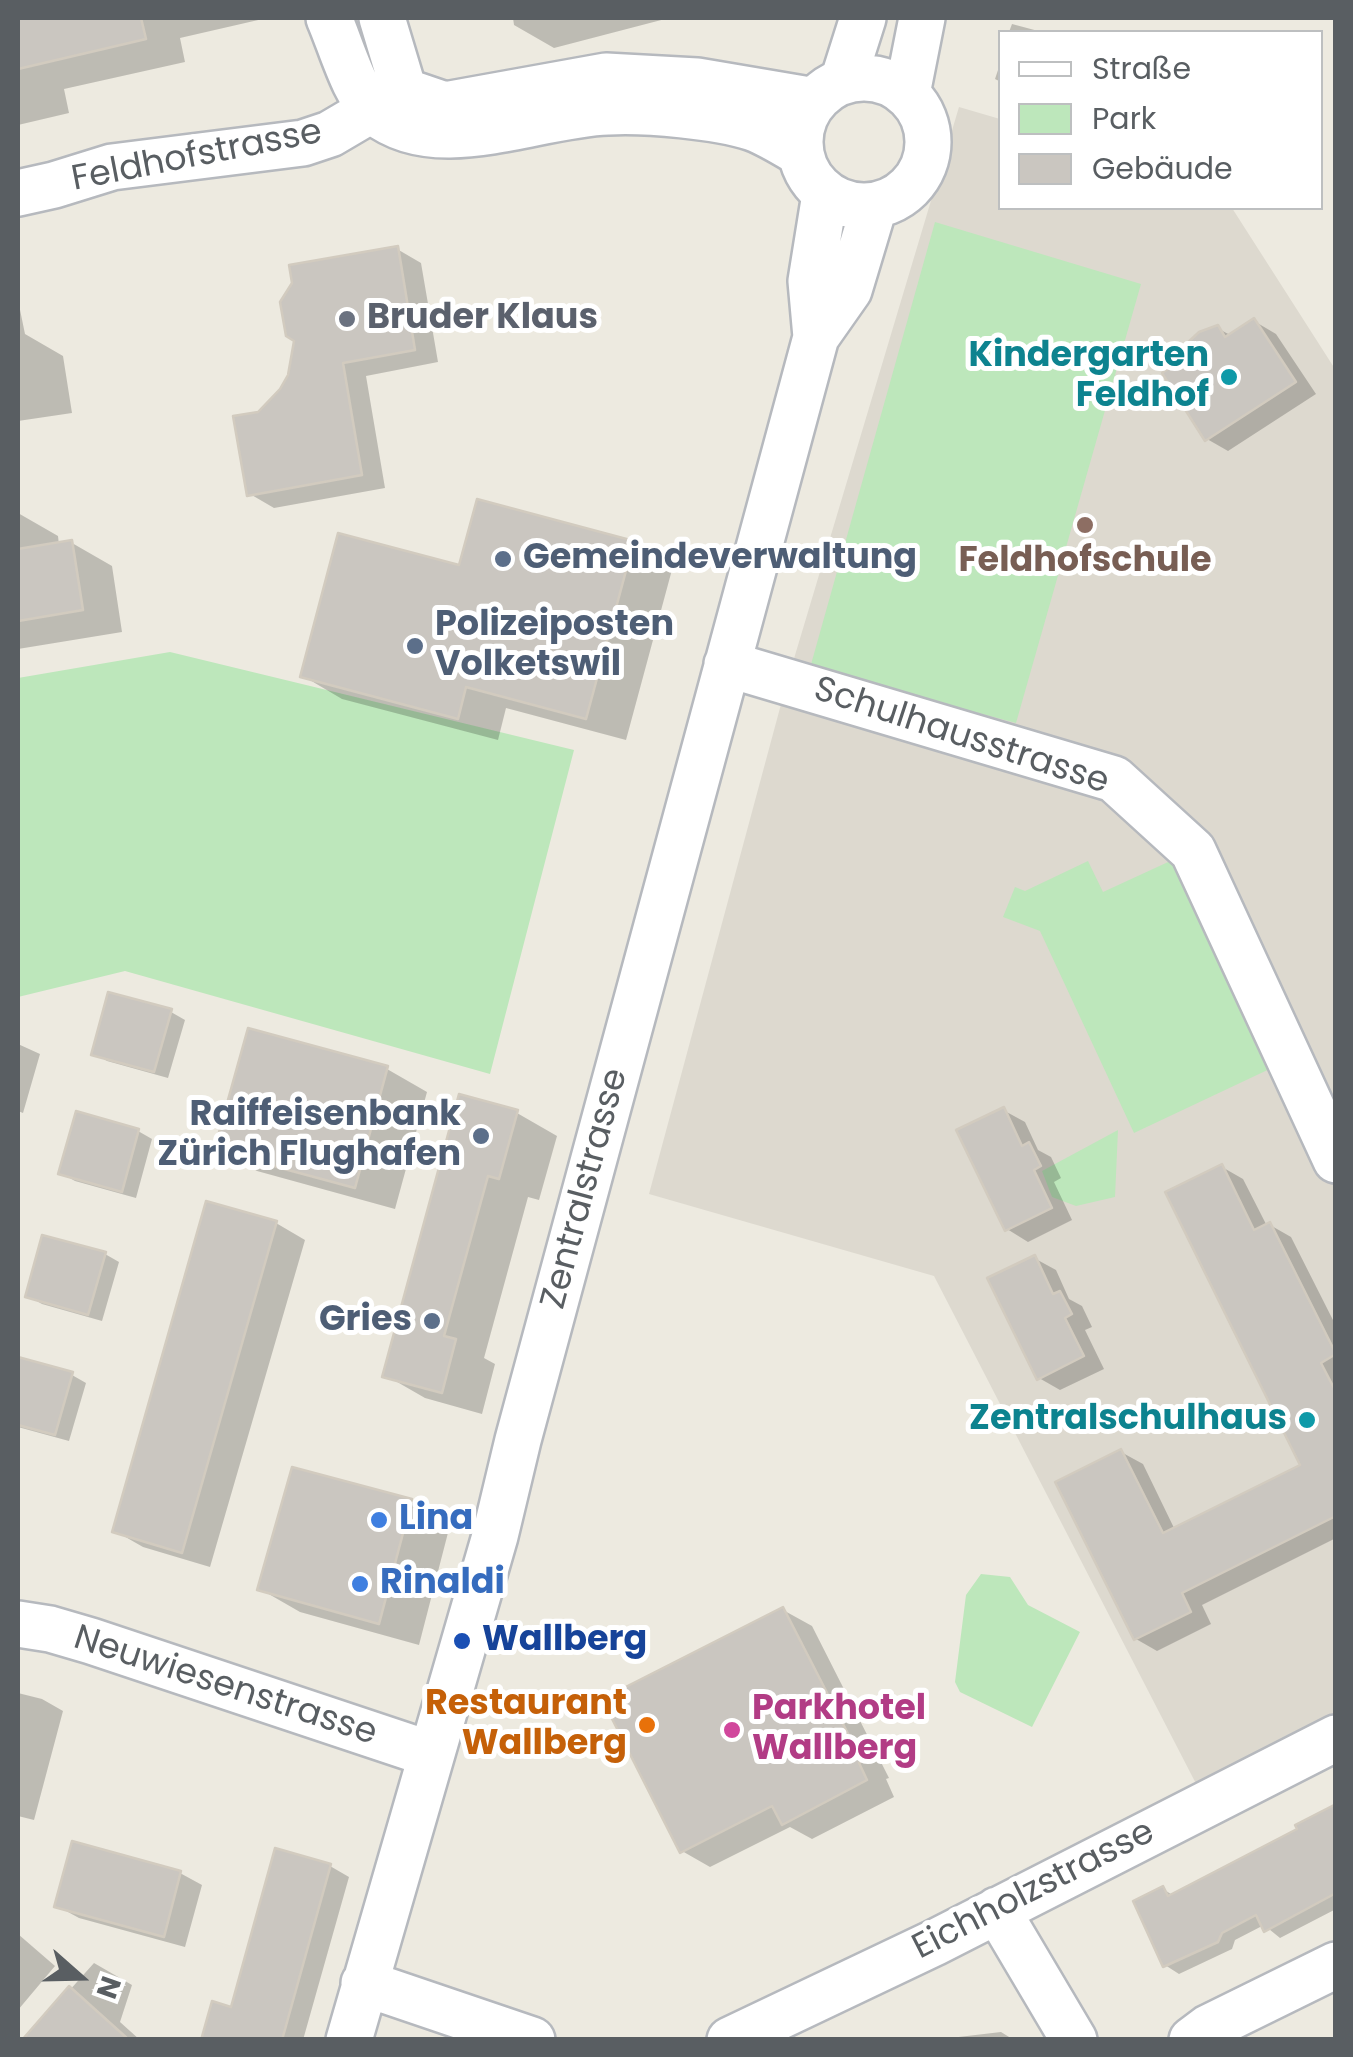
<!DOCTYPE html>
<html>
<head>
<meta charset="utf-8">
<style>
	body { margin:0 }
	#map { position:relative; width:1353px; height:2057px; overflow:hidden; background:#edeae0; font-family:Poppins,sans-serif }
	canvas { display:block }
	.frame { position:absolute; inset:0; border:20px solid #595e62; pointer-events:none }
	.legend { position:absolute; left:998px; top:30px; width:325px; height:180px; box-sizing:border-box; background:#fff; border:2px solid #bdbfc0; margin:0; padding:12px 18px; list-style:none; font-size:30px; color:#595e62 }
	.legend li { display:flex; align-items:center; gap:20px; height:50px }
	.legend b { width:50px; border:2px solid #bdbfc0 }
	.north { position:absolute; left:30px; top:1927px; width:100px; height:100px; -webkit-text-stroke:8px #fff; paint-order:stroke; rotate:110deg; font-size:28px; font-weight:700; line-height:40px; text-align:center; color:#595e62 }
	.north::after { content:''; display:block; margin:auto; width:35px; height:45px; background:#595e62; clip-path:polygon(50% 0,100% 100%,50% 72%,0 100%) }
</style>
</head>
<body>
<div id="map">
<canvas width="1353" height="2057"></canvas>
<div class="frame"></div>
<ul class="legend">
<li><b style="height:12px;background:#fff"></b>Straße</li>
<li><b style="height:28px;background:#bde7bb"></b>Park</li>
<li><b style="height:28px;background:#cac6c0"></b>Gebäude</li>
</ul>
<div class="north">N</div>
</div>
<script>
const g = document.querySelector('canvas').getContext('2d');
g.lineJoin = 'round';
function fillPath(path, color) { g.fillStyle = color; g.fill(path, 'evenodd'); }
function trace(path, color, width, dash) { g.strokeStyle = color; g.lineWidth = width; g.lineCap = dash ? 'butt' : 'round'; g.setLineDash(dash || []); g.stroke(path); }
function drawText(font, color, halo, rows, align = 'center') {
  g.font = font + ' Poppins,sans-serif'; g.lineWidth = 10; g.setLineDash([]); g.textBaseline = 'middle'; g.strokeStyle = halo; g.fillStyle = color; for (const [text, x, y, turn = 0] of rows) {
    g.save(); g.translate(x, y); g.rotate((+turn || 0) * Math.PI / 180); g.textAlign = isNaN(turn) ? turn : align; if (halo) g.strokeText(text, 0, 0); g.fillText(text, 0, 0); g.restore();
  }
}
fillPath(new Path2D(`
	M959,107L1000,119L1001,208H1232L1335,369V1738L1206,1803L934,1276L649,1194L787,682Z`), '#ddd9cf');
fillPath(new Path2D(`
	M935,222L1141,284L1016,723L810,668Z
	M170,652L574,750L490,1074L125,971L18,997V678Z
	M1179,857L1276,1066L1134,1133L1040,931L1003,917L1015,887L1025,891L1088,861L1103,892Z
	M1118,1130L1115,1197L1076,1206L1052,1197L1042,1171Z
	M981,1574L1010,1577L1028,1605L1080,1632L1032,1727L960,1692L955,1682L966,1595Z`), '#bde7bb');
fillPath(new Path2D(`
	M18,18H267L180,38L185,62L64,89L69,113L18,125Z
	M513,18H669L554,48L514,25Z
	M1012,24L1042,32H1009Z
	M1001,61V82L995,79Z
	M397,249L421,263L438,362L366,376L385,488L274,508L250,494L259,414Z
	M18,300L25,334L63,356L72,413L18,421Z
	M1254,321L1276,334L1316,394L1228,451L1207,439L1193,355L1217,328L1232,336Z
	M18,513L58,536L59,545L72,543L112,566L122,632L18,649Z
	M633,543L673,566L626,740L506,708L498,740L342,699L303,676L461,568Z
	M171,1012L185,1020L168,1078L107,1061L94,1053Z
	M18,1044L40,1054L23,1113L18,1111Z
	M387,1069L427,1092L395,1209L257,1171L217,1148Z
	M1003,1110L1025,1122L1038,1150L1051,1157L1061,1178L1054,1182L1072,1220L1028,1242L1007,1229Z
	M517,1113L557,1136L539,1200L528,1197L484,1358L495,1364L482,1414L425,1398L385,1375Z
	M138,1131L152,1139L136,1198L75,1181L61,1173Z
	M1222,1167L1243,1179L1267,1226L1270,1225L1291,1237L1336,1326V1538L1202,1605L1211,1624L1157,1651L1136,1639L1121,1452L1143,1464L1175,1530L1303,1466Z
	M208,1204L276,1223L305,1240L210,1567L143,1547L115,1531Z
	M105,1254L119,1262L102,1321L42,1304L28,1296Z
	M1034,1258L1056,1270L1069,1299L1082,1306L1092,1327L1085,1330L1104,1369L1060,1390L1039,1378Z
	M18,1359L72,1375L86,1383L69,1441L18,1427Z
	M411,1502L450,1525L419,1645L300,1612L260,1589Z
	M783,1610L812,1626L889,1778L886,1779L894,1797L812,1839L790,1827L710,1867L682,1851Z
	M18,1693L42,1699L63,1711L34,1820L18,1816Z
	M1336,1811V1909L1280,1938L1264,1925L1235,1940L1232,1949L1179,1974L1165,1965L1163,1889L1174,1896Z
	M74,1844L180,1873L202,1885L185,1947L79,1918L57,1906Z
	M277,1852L330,1866L349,1877L303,2040H203L233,2010Z
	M18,1934L55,1966L18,2010Z
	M94,1963L132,1985L120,2022L140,2040H25Z
	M1001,2032L1014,2040H933Z`), '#0003');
const building = new Path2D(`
	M18,18H141L146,39L18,69Z
	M398,246L415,350L343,363L362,475L247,496L233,416L258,412L280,389L288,375L294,341L286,336L280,302L292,283L289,265Z
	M1254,318L1296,382L1205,441L1162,373L1190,354L1184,346L1199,332L1218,325L1225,337Z
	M477,499L634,541L586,719L466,687L458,719L300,677L338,533L459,565Z
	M72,540L83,610L18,621V549Z
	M108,992L172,1009L154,1072L91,1055Z
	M248,1028L388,1066L355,1188L214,1150Z
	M459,1094L518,1110L499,1179L488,1176L444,1336L456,1339L442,1393L382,1377Z
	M1004,1107L1022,1146L1029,1142L1041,1166L1034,1170L1052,1208L1005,1231L956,1130Z
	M76,1111L139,1129L122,1192L58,1174Z
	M1222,1164L1254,1230L1270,1222L1336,1354L1321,1363L1336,1392V1516L1182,1593L1191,1612L1134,1640L1055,1482L1121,1449L1163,1533L1300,1465L1165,1192Z
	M206,1201L277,1221L182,1553L112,1532Z
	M42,1235L106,1252L88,1315L25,1297Z
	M1035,1255L1053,1294L1060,1291L1072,1314L1065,1318L1084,1356L1037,1380L987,1278Z
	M18,1357L73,1372L55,1435L18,1425Z
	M292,1467L412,1499L379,1624L257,1590Z
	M783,1607L862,1761L859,1763L867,1780L782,1825L772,1806L680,1853L602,1699Z
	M1336,1804V1893L1264,1932L1256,1915L1222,1933L1218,1942L1163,1967L1133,1901L1163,1886L1168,1896L1297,1829L1295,1825Z
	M72,1841L181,1871L164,1937L54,1907Z
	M275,1848L331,1864L282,2040H201L212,2001L231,2007Z
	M69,1986L129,2040H22Z`);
fillPath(building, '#cac6c0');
trace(building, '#d2cbbf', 2.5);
const minor = new Path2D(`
	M329,18C341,45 354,95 376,113C438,162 536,114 608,112C646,110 717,116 753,128C769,134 785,144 800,153
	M382,18L404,91
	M800 142a64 64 0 1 1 128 0a64 64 0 1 1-128 0Z
	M843,81L863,18
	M404,91L445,105L606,76L697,81L815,101
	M907,94L922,18
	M18,193L54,185L112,167L303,143L330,134L398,94
	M816,337L811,281L825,194
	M727,664L1114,779L1193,851L1336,1160
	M18,1624L50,1629L91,1641L430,1754
	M997,1910L1074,2040
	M364,1983L532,2040
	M349,2040L495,1536L518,1440L816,337L849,290L874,207
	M730,2040L934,1943L1336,1738
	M1192,2040L1208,2028L1336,1965`);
trace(minor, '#b6b9be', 50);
trace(minor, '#fff', 45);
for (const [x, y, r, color] of [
	[347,319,10,"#6b7280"],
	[1229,377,10,"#0f9aa8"],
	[1085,525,10,"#8d6e63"],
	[503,559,10,"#5c6f8a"],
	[415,646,10,"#5c6f8a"],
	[481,1136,10,"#5c6f8a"],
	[432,1321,10,"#5c6f8a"],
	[1307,1420,10,"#0f9aa8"],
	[379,1520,10,"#3f7fe0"],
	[360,1584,10,"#3f7fe0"],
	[462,1641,10,"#1a4fb4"],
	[647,1725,10,"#e8710a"],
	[732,1730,10,"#d1479c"]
]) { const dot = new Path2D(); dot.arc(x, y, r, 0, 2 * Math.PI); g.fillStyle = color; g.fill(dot); trace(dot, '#fff', 4); }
drawText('35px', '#595e62', '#fff', [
	["Feldhofstrasse",197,157,-11],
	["Schulhausstrasse",961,737,18],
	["Zentralstrasse",586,1189,-75],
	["Neuwiesenstrasse",225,1687,18],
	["Eichholzstrasse",1034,1891,-27]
]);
drawText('bold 35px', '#5b616d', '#fff', [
	["Bruder Klaus",367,319]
], 'left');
drawText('bold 35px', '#0d838f', '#fff', [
	["Kindergarten",1209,357],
	["Feldhof",1209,397],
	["Zentralschulhaus",1287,1420]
], 'right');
drawText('bold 35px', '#4e5e75', '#fff', [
	["Gemeindeverwaltung",523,559],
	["Polizeiposten",435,626],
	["Volketswil",435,666],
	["Raiffeisenbank",461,1116,"right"],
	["Zürich Flughafen",461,1156,"right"],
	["Gries",412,1321,"right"]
], 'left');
drawText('bold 35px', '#785e54', '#fff', [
	["Feldhofschule",1085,562]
]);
drawText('bold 35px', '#366cbe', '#fff', [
	["Lina",399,1520],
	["Rinaldi",380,1584]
], 'left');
drawText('bold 35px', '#164399', '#fff', [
	["Wallberg",482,1641]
], 'left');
drawText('bold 35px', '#c56008', '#fff', [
	["Restaurant",627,1705],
	["Wallberg",627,1745]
], 'right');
drawText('bold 35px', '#b23c85', '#fff', [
	["Parkhotel",752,1710],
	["Wallberg",752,1750]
], 'left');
</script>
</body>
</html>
